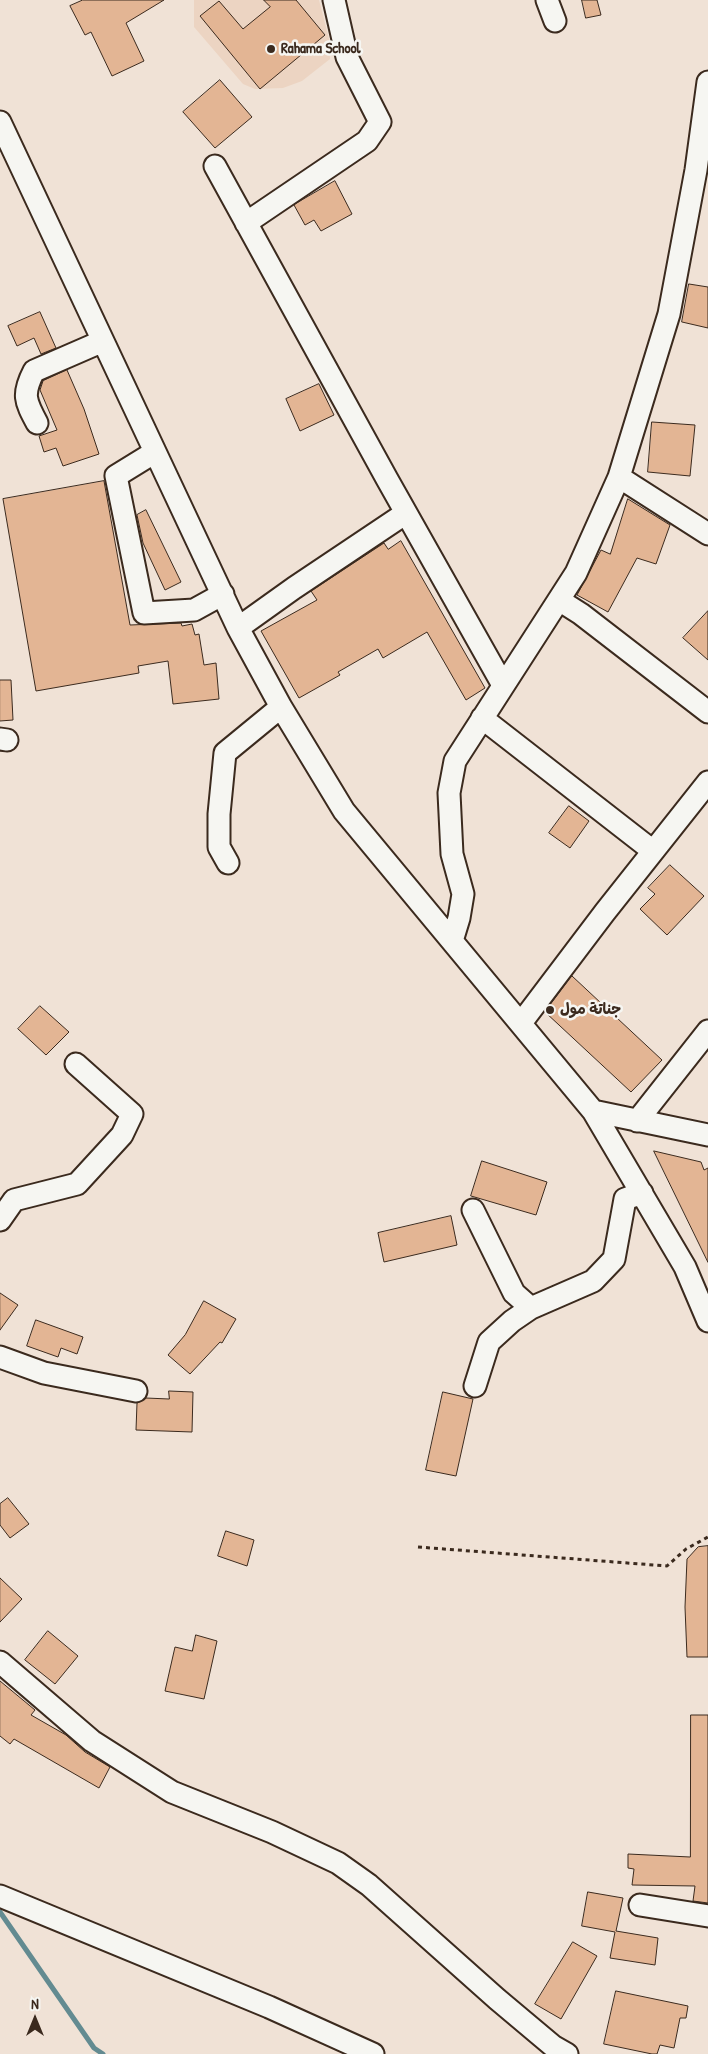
<!DOCTYPE html>
<html>
<head>
<meta charset="utf-8">
<style>
	body { margin:0 }
	#map { position:relative; width:708px; height:2054px; overflow:hidden; background:#f0e2d6; font-family:"Patrick Hand",sans-serif }
	canvas { display:block }
	.north { position:absolute; left:10px; top:1994px; width:50px; height:50px; -webkit-text-stroke:4px #f6f6f2; paint-order:stroke; rotate:0deg; font-size:14px; font-weight:700; line-height:20px; text-align:center; color:#3b2a1e }
	.north::after { content:''; display:block; margin:auto; width:18px; height:22px; background:#3b2a1e; clip-path:polygon(50% 0,100% 100%,50% 72%,0 100%) }
</style>
</head>
<body>
<div id="map">
<canvas width="708" height="2054"></canvas>
<div class="north">N</div>
</div>
<script>
const g = document.querySelector('canvas').getContext('2d');
g.lineJoin = 'round';
function fillPath(path, color) { g.fillStyle = color; g.fill(path, 'evenodd'); }
function trace(path, color, width, dash) { g.strokeStyle = color; g.lineWidth = width; g.lineCap = dash ? 'butt' : 'round'; g.setLineDash(dash || []); g.stroke(path); }
function drawText(font, color, halo, rows, align = 'center') {
  g.font = font + ' "Patrick Hand","Playpen Sans Arabic",sans-serif'; g.lineWidth = 5; g.setLineDash([]); g.textBaseline = 'middle'; g.strokeStyle = halo; g.fillStyle = color; for (const [text, x, y, turn = 0] of rows) {
    g.save(); g.translate(x, y); g.rotate((+turn || 0) * Math.PI / 180); g.textAlign = isNaN(turn) ? turn : align; if (halo) g.strokeText(text, 0, 0); g.fillText(text, 0, 0); g.restore();
  }
}
fillPath(new Path2D(`
	M194,0H319L329,39L330,59L302,81L283,88L255,89L243,84L194,27Z`), '#ecd4c2');
trace(new Path2D(`
	M0,1912L94,2048L103,2054`), '#638b91', 5);
const building = new Path2D(`
	M83,0H164L126,23L144,61L112,76L91,32L85,35L70,6Z
	M264,0H296L325,35L260,89L200,16L219,1L243,29L270,7Z
	M582,0H597L601,15L586,18Z
	M220,80L252,117L215,148L183,112Z
	M335,181L352,214L321,231L314,220L305,225L294,205Z
	M689,284L708,287V328L682,322Z
	M40,312L56,348L41,354L34,338L17,346L8,326Z
	M67,370L84,409L99,454L63,466L56,448L44,452L39,436L57,430L40,390L43,381Z
	M319,384L334,415L300,431L286,399Z
	M652,422L695,425L690,476L648,472Z
	M104,481L130,625L181,623L182,626L192,624L195,635L199,634L204,665L216,663L219,699L173,704L168,661L138,666L139,673L36,691L3,499Z
	M628,499L670,525L656,564L637,558L608,612L577,595L601,550L610,554Z
	M146,510L181,582L165,590L143,543L137,515Z
	M401,541L485,688L466,700L427,632L383,658L378,649L338,672L340,675L299,698L261,631L317,600L311,591L384,543L388,549Z
	M708,611V660L683,638Z
	M0,680H11L13,720L0,721Z
	M569,806L589,821L570,848L549,833Z
	M670,865L704,896L667,935L640,909L655,894L648,888Z
	M572,976L662,1060L631,1092L545,1012Z
	M40,1006L69,1032L46,1055L18,1029Z
	M654,1151L701,1162L704,1170L708,1168V1262Z
	M482,1161L547,1182L536,1215L471,1196Z
	M451,1216L457,1245L384,1262L378,1233Z
	M0,1293L18,1305L0,1330Z
	M204,1301L236,1319L222,1343L220,1342L190,1374L168,1355L185,1335Z
	M36,1320L83,1337L77,1354L61,1348L58,1357L27,1346Z
	M169,1391L193,1392L192,1432L136,1430L137,1403L146,1398L169,1399Z
	M443,1392L473,1399L456,1476L426,1470Z
	M8,1498L29,1524L10,1538L0,1525V1504Z
	M226,1531L254,1540L247,1566L218,1556Z
	M708,1546V1657H687L685,1607L687,1559L698,1547Z
	M0,1578L22,1599L0,1622Z
	M48,1631L78,1656L55,1684L25,1660Z
	M196,1635L217,1641L204,1699L165,1691L175,1647L192,1651Z
	M0,1681L35,1710L31,1715L66,1735L85,1752L110,1767L99,1788L14,1739L10,1744L0,1736Z
	M691,1715H708V1903L693,1901L695,1886L632,1885L634,1869L628,1868V1854L690,1857Z
	M588,1892L623,1898L616,1931L658,1938L655,1965L610,1958L615,1932L582,1926Z
	M573,1942L597,1956L561,2019L535,2004Z
	M616,1991L688,2006L686,2018H680L674,2048L660,2045L657,2054H652L604,2044Z`);
fillPath(building, '#e3b594');
trace(building, '#3b2a1e', 1);
const minor = new Path2D(`
	M547,0L555,21
	M0,122L238,628L281,707L344,811L593,1111L685,1267L708,1321
	M215,166L387,479L503,685
	M246,223L367,141L380,122L347,57L334,0
	M37,423C25,401 22,394 34,371L103,341
	M155,452L116,476L144,613L194,610L223,594
	M619,477L708,534
	M559,600L581,614L708,712
	M238,628L294,588L406,513
	M482,718L653,851
	M0,739L7,740
	M228,863L219,847V814L225,753L281,707
	M452,941L459,918L463,894L452,854L449,793L455,761L576,573L619,477L669,314L696,170L708,82
	M521,1023L605,912L708,782
	M593,1111L708,1135
	M637,1121L708,1031
	M473,1210L514,1293L531,1308
	M0,1220L14,1200L77,1184L122,1135L132,1114L76,1064
	M0,1357L44,1373L136,1391
	M475,1386L489,1342L512,1321L531,1308L593,1281L614,1259L625,1199L642,1193
	M0,1662L92,1741L172,1792L272,1832L338,1863L369,1885L497,1999L553,2046L567,2054
	M0,1896L269,2007L373,2054
	M640,1905L708,1916`);
trace(minor, '#3b2a1e', 25);
trace(new Path2D(`
	M418,1547L667,1566L686,1549L708,1537`), '#3b2a1e', 3, [4, 4]);
trace(minor, '#f6f6f2', 21);
for (const [x, y, r, color] of [
	[271,49,5,"#3b2a1e"],
	[550,1010,5,"#3b2a1e"]
]) { const dot = new Path2D(); dot.arc(x, y, r, 0, 2 * Math.PI); g.fillStyle = color; g.fill(dot); trace(dot, '#f6f6f2', 2); }
drawText('bold 15px', '#3b2a1e', '#f6f6f2', [
	["Rahama School",281,49],
	["جناتة مول",560,1010]
], 'left');
</script>
</body>
</html>
